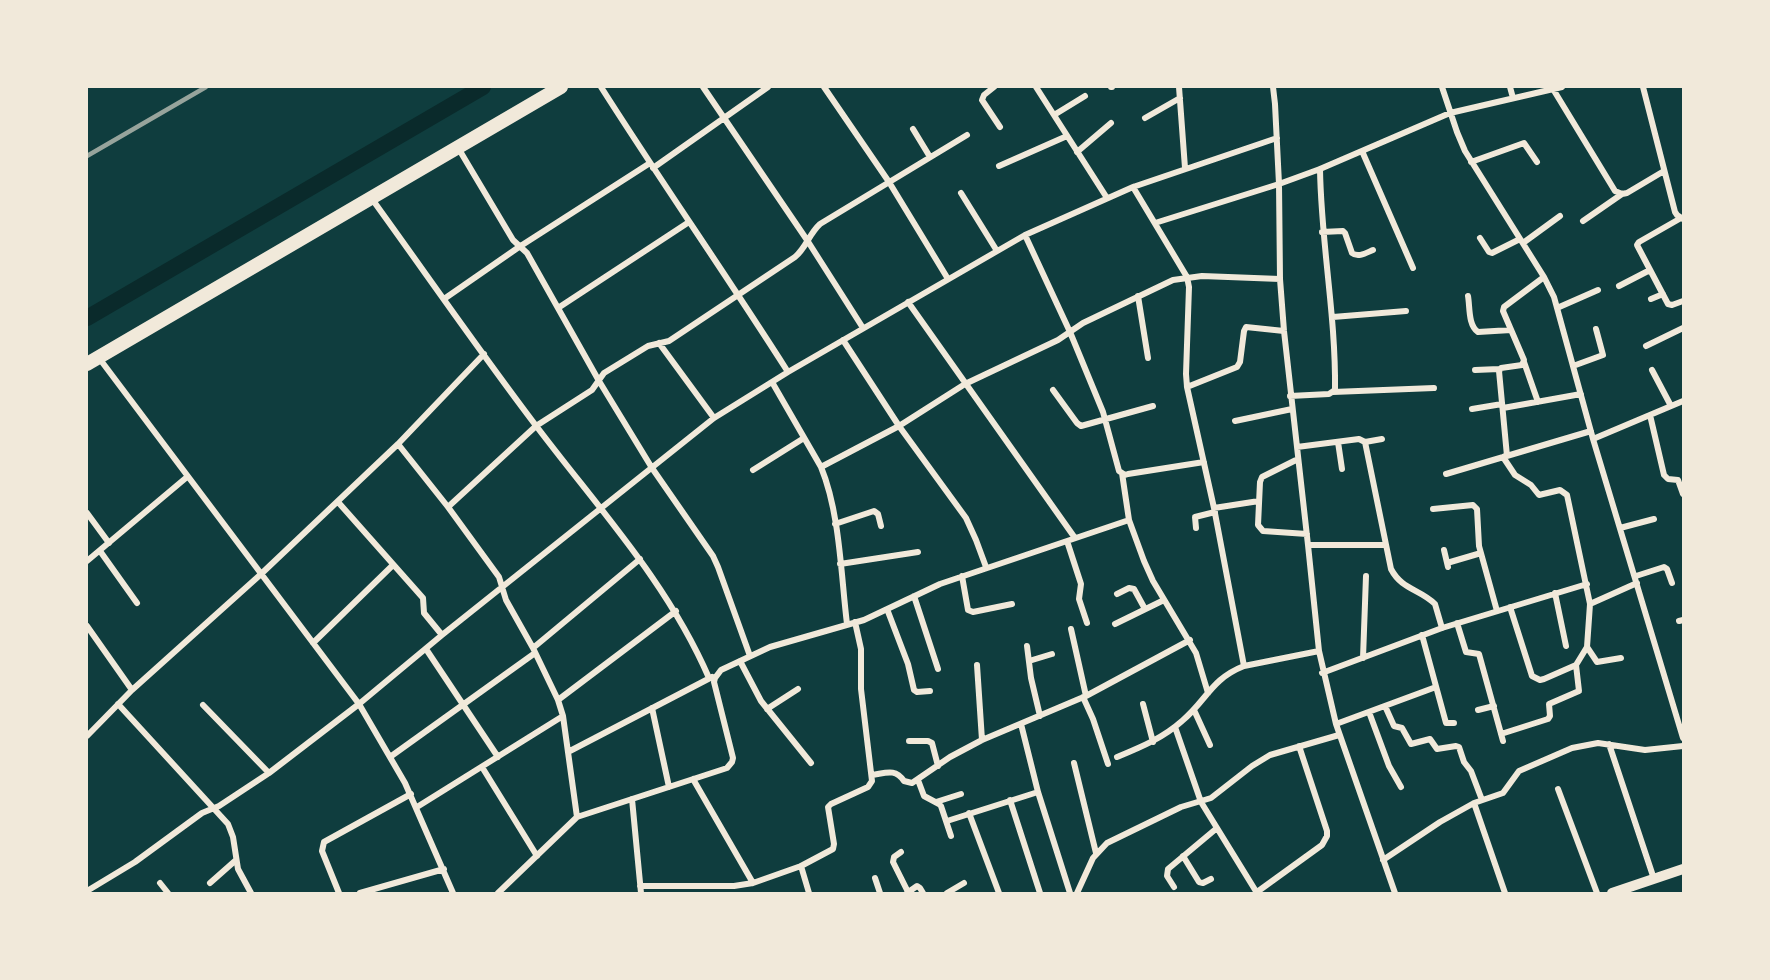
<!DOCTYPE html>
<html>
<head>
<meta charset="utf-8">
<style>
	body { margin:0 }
	#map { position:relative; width:1770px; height:980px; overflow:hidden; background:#0f3d3e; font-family:"PT Sans",sans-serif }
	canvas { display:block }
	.frame { position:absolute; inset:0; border:88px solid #f1e9da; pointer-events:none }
</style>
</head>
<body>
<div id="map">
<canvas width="1770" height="980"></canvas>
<div class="frame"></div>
</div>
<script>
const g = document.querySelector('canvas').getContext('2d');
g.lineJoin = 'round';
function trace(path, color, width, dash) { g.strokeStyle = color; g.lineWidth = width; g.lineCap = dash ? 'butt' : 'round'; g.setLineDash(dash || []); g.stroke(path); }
trace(new Path2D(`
	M87,318L483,87`), '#0a2a2b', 16);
trace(new Path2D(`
	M601,87C662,183 727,276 788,372
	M703,87L807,240L863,328
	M824,87L889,182L948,279
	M994,87L984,95L982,100L1000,127
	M1036,87L1107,198
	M1111,87H1112
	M1179,87L1185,168
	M1273,87L1275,104L1279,184L1280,279L1284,331L1308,545L1319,651L1336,724L1395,893
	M1442,87L1457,132L1465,151L1544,277L1554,297L1593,439L1683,738
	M1510,87L1513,98
	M1643,87L1675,212L1677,215L1683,219
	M1553,89L1615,191L1622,194L1627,193L1664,171
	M1054,115L1085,96
	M1145,118L1180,98
	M913,129L930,157
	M457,146L513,240L527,253L599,381L652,468L713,556L718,567L750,656
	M1362,151L1413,268
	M1077,152L1111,123
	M1471,162L1524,143L1537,162
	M999,166L1067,136
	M653,168L768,87
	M1133,187L1187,277L1189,287L1186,374L1187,387L1214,508L1244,666
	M961,193L997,251
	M372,199C427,275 480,352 537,427C599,509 668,583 709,678
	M1681,218L1639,242L1637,245L1668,304L1672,305L1683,301
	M1583,221L1622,194
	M1155,223L1279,184L1320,169L1450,113L1562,87
	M1322,232L1343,231L1345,233L1352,253C1358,258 1366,253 1373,250
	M1025,235L1070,332L1103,412L1119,471L1125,475L1128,474L1204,462
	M1480,238L1489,252L1492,253L1520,239
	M1523,243L1560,216
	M1619,286L1650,270
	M1138,296L1148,358
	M1468,296C1470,307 1468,325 1478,332L1511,330
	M444,299L519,247L650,163
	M1651,299L1663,294
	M908,302L1075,538
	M558,308L689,222
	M1557,308L1598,290
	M1333,317L1406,311
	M843,340L899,426L966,518L976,540L986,567
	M659,343L714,418
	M1646,346L1683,328
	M99,358L359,704L405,783L453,893
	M1524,362L1538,402
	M1573,366L1603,355L1596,329
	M1475,370L1499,369
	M1652,370L1671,406
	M772,382L821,467C840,513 841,576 847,624
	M1187,387L1237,367L1240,362L1244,331L1246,327L1284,331
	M1053,390L1077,423L1081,426L1153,406
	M1333,392L1434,388
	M1290,396L1329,394L1335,390C1336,316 1321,243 1320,169
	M1503,408L1581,394
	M1472,409L1502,404
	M1650,415L1664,475L1668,479L1678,480L1683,494
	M1235,421L1292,409
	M1593,439L1683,401
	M1338,442L1342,469
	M1365,442L1382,439
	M398,444L448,507L499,577L506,600L533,648L558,700L563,716L577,817
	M1297,447L1359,439L1365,442L1391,569C1402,590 1420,589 1435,604L1442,628
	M1507,456L1499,371L1501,368L1522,365L1524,360L1503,311L1504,307L1544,277
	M1298,459L1262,477L1260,482L1258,525L1263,531L1307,534
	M821,467L899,426L965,384L1058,340L1083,323L1173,280L1202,276L1280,279
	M753,470L804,438
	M1122,473L1129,520L1144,561L1153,581L1196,653L1208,693
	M1446,474L1591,431
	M338,502L423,598L424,613L442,635
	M448,507L536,426L592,390L604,373L648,346L669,341L795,257C806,248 809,234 820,224L967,135
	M1214,508L1259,501
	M1433,509L1473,505L1477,509L1479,546L1497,611
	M87,513L109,543
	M835,524L874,511L878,514L881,526
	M1196,528L1195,517L1215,512
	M1620,528L1654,519
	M1067,541L1081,584L1079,599L1087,623
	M1308,545H1386
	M1444,550L1448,567
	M100,551L137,603
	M87,561L187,477
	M1447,563L1481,553
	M840,564L918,552
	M962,576L968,610L973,612L1012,604
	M1636,576L1664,567L1667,569L1672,583
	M1555,593L1566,646
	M1117,594L1129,588L1134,589L1145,609
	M914,596L938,669
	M1590,604L1637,583
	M1510,607L1532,676L1540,680L1544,679L1576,665
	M887,609L908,664L914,690L917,692L930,691
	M1679,621L1683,620
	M1457,623L1466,652L1479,654L1503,741
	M1115,624L1164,600
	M87,626L132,690
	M1071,629L1086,696
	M1422,635L1446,723H1454
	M313,643L393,565
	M1027,646L1031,678L1040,716
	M1587,647L1597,662L1621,658
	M533,648L640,559
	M426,649L498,757
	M1363,658L1366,576
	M740,661L761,701L811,763
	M1029,661L1052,654
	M977,665L982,740
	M1322,673L1442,628L1587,584
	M1083,697L1093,719L1108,764
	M558,700L676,611
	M118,704L228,824L233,837L238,869L251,893
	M1143,704L1153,742
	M203,705L269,773
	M1385,706L1394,726L1402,728L1411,744L1430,739L1437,749L1456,746L1459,747L1464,762L1471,771L1482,800
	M652,708L669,787
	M767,709L798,689
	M1194,710L1210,745
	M1478,710L1494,706
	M1369,712L1389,766L1401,787
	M1021,724L1038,792L1070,893
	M1336,724L1436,687
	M1175,727L1201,802L1257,893
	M1501,734L1548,719L1550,716L1549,704L1579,691L1576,665L1587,647L1590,604L1567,495L1560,490L1539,495L1531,485L1515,475L1503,457
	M87,736L132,690L260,575L398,444L484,354
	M909,741H928L932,743L938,766
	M1609,744L1654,879
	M568,752L712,677
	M390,757L535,653
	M1117,757C1141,747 1163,738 1182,721C1207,700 1211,679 1244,666L1319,651
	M1074,763L1096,853
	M482,767L537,856
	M872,775C886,773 895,768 904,781L912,783L950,757L982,740L1086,696L1190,640
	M693,779L753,883
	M918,780L924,796L939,804L941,806L951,836
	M1558,789L1597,893
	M632,799L641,893
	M1010,800L1040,893
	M936,802L961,794
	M1474,803L1505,893
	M417,807L563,716
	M969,813L999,893
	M947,821L1038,792
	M901,852L894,857L893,862L908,892
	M1183,856L1199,882L1203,883L1211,879
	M1383,860L1440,822L1474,803L1503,793L1519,771L1572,748L1598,743L1645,750L1683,746
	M801,866L809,893
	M875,878L880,893
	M160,883L168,893
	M210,883L236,860
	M640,886H734L753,883L801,866L833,849L834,844L828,807L831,804L868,787L872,781L861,689V649L855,622
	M1174,887L1167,876L1168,869L1217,828
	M87,891L135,862L202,813L219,806L269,773L359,704L442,635L714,418L788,372L1025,235L1133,187L1277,138
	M1257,892L1322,845L1327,836V831L1299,746
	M339,893L322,851L324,842L411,794
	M360,893L444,869
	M498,893L577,817L727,768L732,762L733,758L714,682L715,678L721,670L770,647L864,620L940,584L1129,520
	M907,893L917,886L920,888L923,893
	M947,893L964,883
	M1077,893L1093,858L1107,843L1181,807L1211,798L1252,766L1270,755L1339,735`), '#f1e9da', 6);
trace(new Path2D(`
	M1612,893L1683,869`), '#f1e9da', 10);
trace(new Path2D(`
	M87,364L561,87`), '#f1e9da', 14);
trace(new Path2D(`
	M87,156L206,87`), '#97a49c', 4.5);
</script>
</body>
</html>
